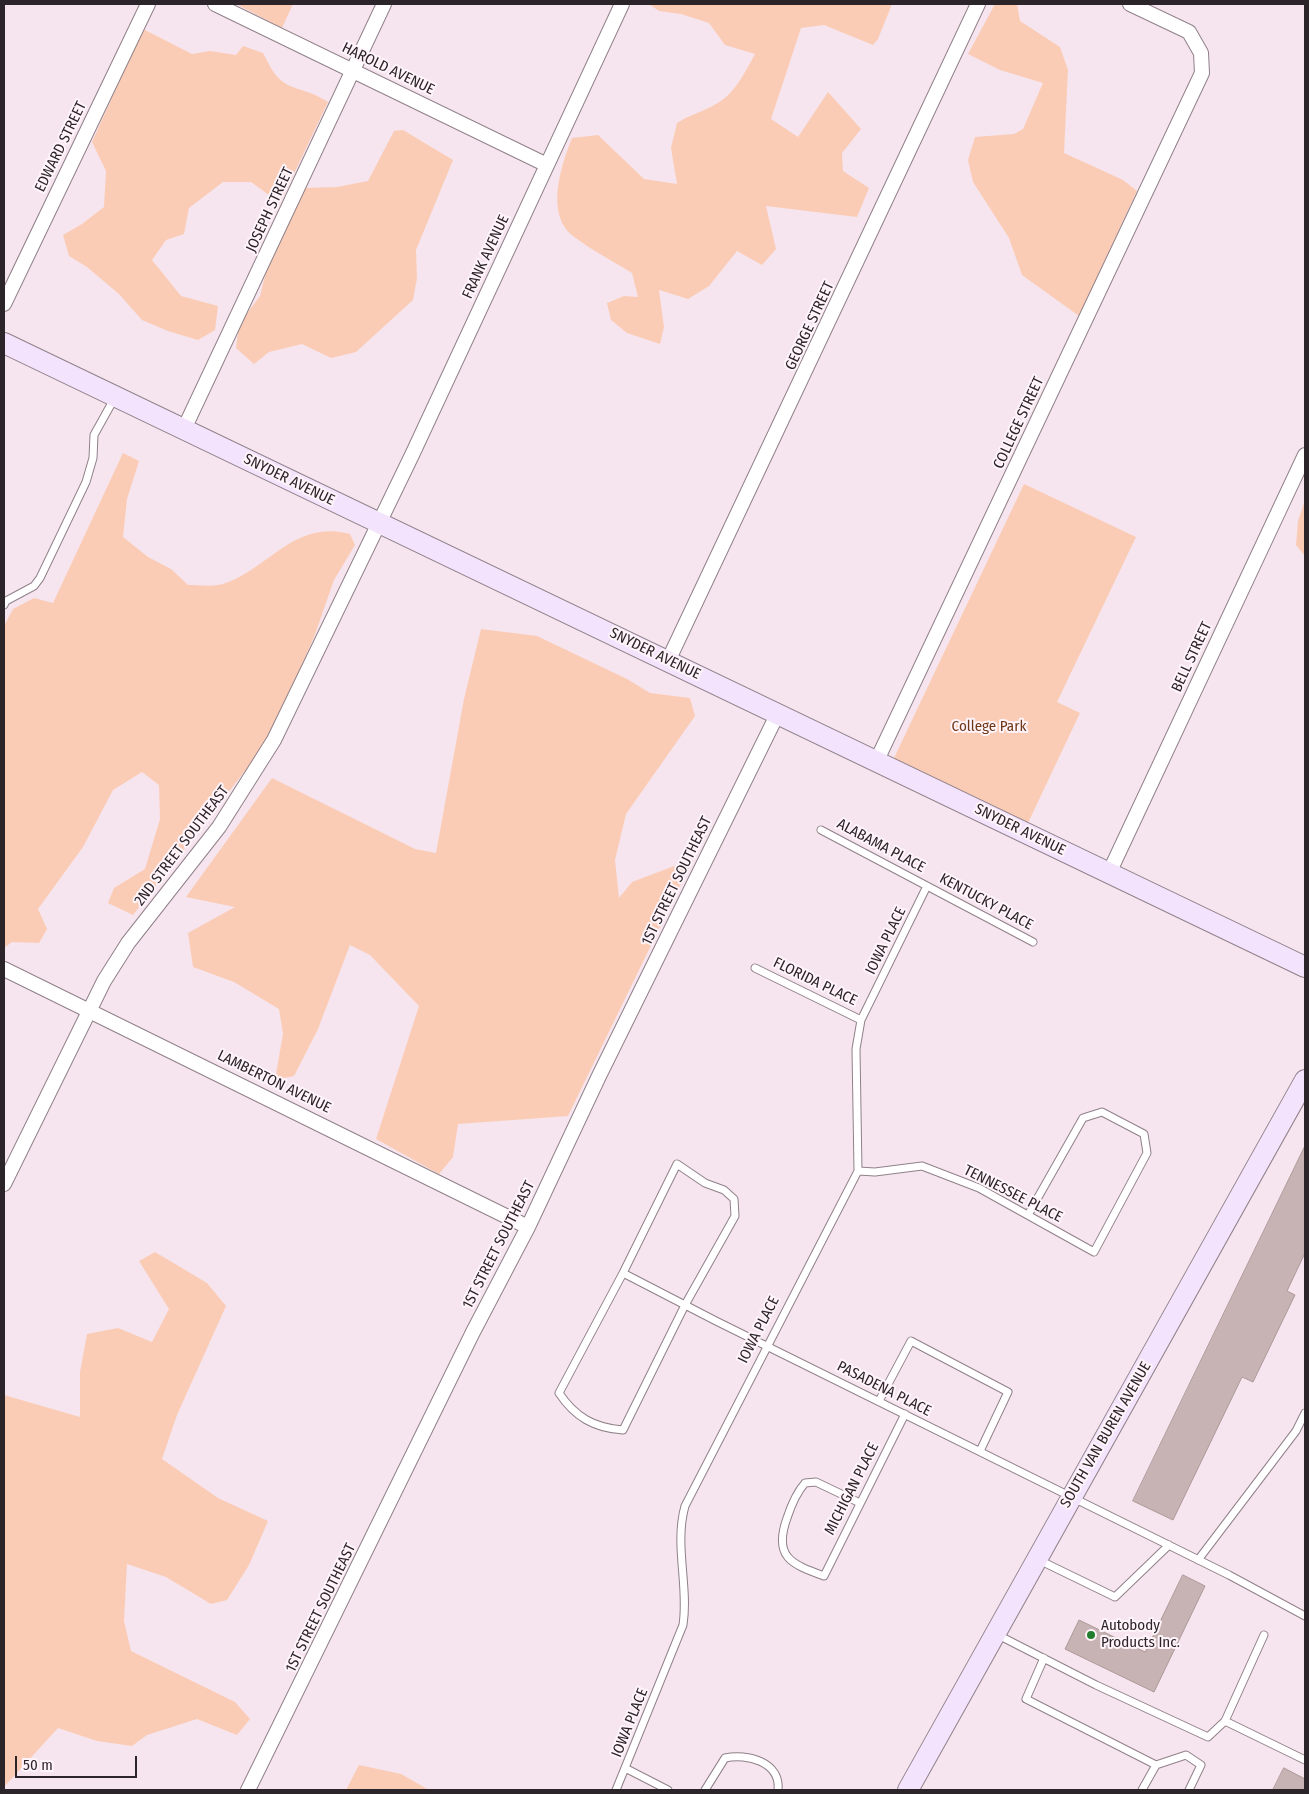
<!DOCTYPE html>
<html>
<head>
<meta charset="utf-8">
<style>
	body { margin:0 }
	#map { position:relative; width:1309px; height:1794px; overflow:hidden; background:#f6e5ee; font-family:"Fira Sans Condensed",sans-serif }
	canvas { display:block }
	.frame { position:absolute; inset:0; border:5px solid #2b2428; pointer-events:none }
	.scale { position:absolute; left:15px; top:1756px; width:122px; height:22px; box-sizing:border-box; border:2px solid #2b2428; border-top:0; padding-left:6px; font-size:15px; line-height:18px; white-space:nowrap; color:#2b2428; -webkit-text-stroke:4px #fff4fa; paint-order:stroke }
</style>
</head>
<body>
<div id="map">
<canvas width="1309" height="1794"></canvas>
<div class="frame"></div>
<div class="scale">50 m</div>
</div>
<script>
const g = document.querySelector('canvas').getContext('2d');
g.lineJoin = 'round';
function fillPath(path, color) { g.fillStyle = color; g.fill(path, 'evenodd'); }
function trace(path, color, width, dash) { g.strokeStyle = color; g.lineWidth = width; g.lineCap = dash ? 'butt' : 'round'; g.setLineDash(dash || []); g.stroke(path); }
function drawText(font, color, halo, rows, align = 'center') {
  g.font = font + ' "Fira Sans Condensed",sans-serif'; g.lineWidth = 4; g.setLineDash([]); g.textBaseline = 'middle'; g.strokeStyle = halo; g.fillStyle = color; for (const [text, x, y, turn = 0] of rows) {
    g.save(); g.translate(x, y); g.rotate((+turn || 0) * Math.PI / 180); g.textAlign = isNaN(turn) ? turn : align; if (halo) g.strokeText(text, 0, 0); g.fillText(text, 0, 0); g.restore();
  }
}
fillPath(new Path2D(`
	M236,4H293L282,28Z
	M649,4H892L878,39L873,45L824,25L801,28L771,119L798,137L828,92L861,129L842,153L843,171L869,188L857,217L766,206L776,249L762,265L737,251L709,286L688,299L659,290L664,327L660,344L627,333L611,320L607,303L624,296L638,297L632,273C613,261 591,250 573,236C545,214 561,166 572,138L598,135L644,179L677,184L671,148L677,123C691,114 703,112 716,104C735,94 745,72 755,54L725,45L709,23L681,14L659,11Z
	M995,4H1017L1020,21L1060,47L1068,70L1064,153L1123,180L1137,191L1079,316L1022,275L1009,238L973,182L968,160L975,137L1014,134L1023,129L1043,83L1000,70L968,54Z
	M143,29L192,54L210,51L236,55L243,46L263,53C269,64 275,79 288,85C303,92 311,91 328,102L280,203L251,182H223L189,208L184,234L166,240L152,260L181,296L218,306L215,330L198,340L168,331L142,320L119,294L87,267L69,256L63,235L82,224L104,207L106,171L92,142Z
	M403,130L453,160L416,250L417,278L413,300L356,352L331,358L302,344L269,352L254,364L236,348L239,324L260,296L267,268L285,230L296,202L305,188L337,187L368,181L394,131Z
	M123,453L139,461L127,499L123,537L148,557L171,569L188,585C198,585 213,587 223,584C269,569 294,519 350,534L355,545L334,580L314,637L284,706L255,758L133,915L108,903L114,888L145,869L160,819L159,785L142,772L113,790L83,847L38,909L47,929L39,943L12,942L4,948V626L13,609L34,598L53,603Z
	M1024,484L1136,537L1057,702L1080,713L1027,825L896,763L894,758Z
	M1305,500V556L1296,545L1298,521Z
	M481,629L537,636L627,679L650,693L690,698L695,716L626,814L615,860L619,898L632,882L693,859L568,1116L458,1124L453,1157L439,1174L376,1139L419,1006L370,955L350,945L318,1029L294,1076L275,1080L283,1034L279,1009L234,982L193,967L188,933L235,907L186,897L272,778L415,849L436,853L464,699Z
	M155,1252L207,1283L226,1306L177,1415L162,1459L218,1498L268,1521L249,1565L227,1600L211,1604L166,1577L127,1564L124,1621L131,1651L235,1702L250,1719L237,1735L197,1719L147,1735L132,1746L97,1741L58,1728L4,1787V1395L80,1417V1372L87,1334L118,1328L152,1342L169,1309L139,1261Z
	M359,1765L401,1774L429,1790H346Z`), '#fbccb5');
const building = new Path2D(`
	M1305,1146V1253L1287,1291L1295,1295L1253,1382L1242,1377L1173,1520L1133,1501Z
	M1183,1575L1205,1586L1154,1692L1065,1649L1079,1620L1145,1652Z
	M1284,1768L1305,1779V1790H1273Z`);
fillPath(building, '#c7b3b4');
trace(building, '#ac9899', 1);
const service = new Path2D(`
	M4,605L6,601L34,586L40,578L86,482L93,458L94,435L114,399
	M821,830L1033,942
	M755,968L861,1020
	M677,1164L705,1183L724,1190L734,1199L735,1216L685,1305L623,1430C594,1428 575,1417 559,1393L623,1273Z
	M858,1171L875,1172L922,1166L979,1188L1094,1252L1147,1153L1144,1134L1102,1112L1083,1118L1028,1215
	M623,1273L716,1321L1229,1575L1305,1616
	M879,1401L911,1341L1008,1392L980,1451
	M860,1503L816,1482L805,1483C796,1493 791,1506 787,1518C773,1557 791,1564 824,1576L905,1414
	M1039,1560L1115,1597L1169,1545
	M1198,1560L1296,1431L1305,1413
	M998,1635L1096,1685L1208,1737L1225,1721L1264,1635
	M1044,1658L1026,1699L1156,1765L1186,1755L1201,1765L1189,1790
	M1225,1721L1305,1760
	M627,1769L668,1790
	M616,1790L683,1625C689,1586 674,1545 685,1506L858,1171L856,1049L861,1020L927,886
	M705,1790L725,1758C747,1753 781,1762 778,1790
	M1142,1790L1156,1765`);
const minor = new Path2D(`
	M215,4L547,165
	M4,304L148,4
	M184,429L384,4
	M668,661L978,4
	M877,760L1202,73L1201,53L1189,32L1130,4
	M1109,873L1305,455
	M4,969L528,1227
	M4,1184L104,981L128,943L219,827L274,740L412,455L622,4
	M248,1790L473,1332L528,1227L599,1076L778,713`);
const secondary = new Path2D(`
	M4,343L1305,967
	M908,1790L1305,1080`);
trace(service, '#908089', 9);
trace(minor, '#908089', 16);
trace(secondary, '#908089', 22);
trace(service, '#fff', 7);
trace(minor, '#fff', 14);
trace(secondary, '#f3e3fd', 20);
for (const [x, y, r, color] of [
	[1091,1635,5,"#217e2e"]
]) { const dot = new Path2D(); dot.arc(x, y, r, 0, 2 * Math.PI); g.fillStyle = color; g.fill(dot); trace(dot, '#fff4fa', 2); }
drawText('15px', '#2b2428', '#fff4fa', [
	["HAROLD AVENUE",388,69,26],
	["EDWARD STREET",61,147,-64],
	["JOSEPH STREET",270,210,-65],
	["FRANK AVENUE",486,257,-65],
	["GEORGE STREET",810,326,-65],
	["COLLEGE STREET",1019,423,-65],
	["SNYDER AVENUE",289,480,26],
	["SNYDER AVENUE",655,654,26],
	["BELL STREET",1192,657,-65],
	["SNYDER AVENUE",1020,830,26],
	["2ND STREET SOUTHEAST",182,846,-53],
	["ALABAMA PLACE",881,846,28],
	["1ST STREET SOUTHEAST",677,881,-64],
	["KENTUCKY PLACE",986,902,28],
	["IOWA PLACE",886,941,-64],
	["FLORIDA PLACE",815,982,26],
	["LAMBERTON AVENUE",274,1082,26],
	["TENNESSEE PLACE",1013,1194,27],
	["1ST STREET SOUTHEAST",499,1245,-63],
	["IOWA PLACE",759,1330,-63],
	["PASADENA PLACE",884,1389,27],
	["SOUTH VAN BUREN AVENUE",1106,1435,-60],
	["MICHIGAN PLACE",852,1489,-63],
	["1ST STREET SOUTHEAST",321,1608,-64],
	["IOWA PLACE",630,1723,-68]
]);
drawText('15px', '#6e3717', '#fff4fa', [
	["College Park",989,727]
]);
drawText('15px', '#2b2428', '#fff4fa', [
	["Autobody",1101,1626],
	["Products Inc.",1101,1643]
], 'left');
</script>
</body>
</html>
